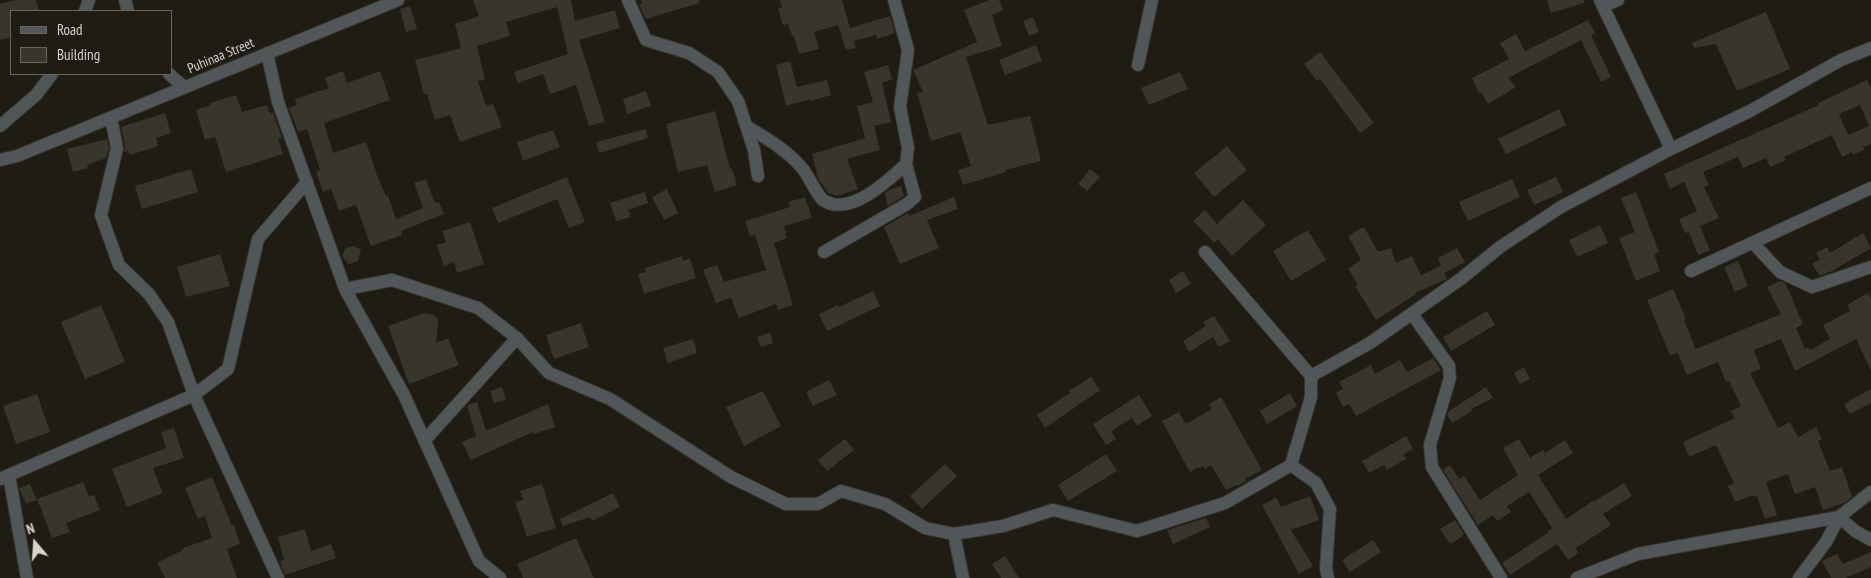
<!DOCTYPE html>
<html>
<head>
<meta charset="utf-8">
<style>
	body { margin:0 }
	#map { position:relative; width:1871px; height:578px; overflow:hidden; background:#1e1c13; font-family:"PT Sans Narrow",sans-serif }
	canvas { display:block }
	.legend { position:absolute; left:10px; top:10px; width:162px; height:65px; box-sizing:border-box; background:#1e1c13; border:1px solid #67665e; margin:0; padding:6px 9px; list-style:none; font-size:15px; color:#d5d4ce }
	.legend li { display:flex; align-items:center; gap:10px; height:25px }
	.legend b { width:25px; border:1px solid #67665e }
	.north { position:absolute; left:10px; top:518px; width:50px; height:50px; -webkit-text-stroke:4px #1e1c13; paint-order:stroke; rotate:342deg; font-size:14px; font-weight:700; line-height:20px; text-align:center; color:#d5d4ce }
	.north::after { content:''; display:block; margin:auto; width:18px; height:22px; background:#d5d4ce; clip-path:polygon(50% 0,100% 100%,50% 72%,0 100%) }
</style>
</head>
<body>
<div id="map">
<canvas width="1871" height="578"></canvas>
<ul class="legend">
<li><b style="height:6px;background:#515758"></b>Road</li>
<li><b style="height:14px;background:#38362c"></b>Building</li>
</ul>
<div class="north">N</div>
</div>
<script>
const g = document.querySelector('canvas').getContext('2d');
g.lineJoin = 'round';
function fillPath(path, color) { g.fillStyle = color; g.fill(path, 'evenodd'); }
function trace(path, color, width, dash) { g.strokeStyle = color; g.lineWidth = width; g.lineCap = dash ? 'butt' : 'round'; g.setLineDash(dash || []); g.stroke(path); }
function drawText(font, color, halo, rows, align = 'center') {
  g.font = font + ' "PT Sans Narrow",sans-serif'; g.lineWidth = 4; g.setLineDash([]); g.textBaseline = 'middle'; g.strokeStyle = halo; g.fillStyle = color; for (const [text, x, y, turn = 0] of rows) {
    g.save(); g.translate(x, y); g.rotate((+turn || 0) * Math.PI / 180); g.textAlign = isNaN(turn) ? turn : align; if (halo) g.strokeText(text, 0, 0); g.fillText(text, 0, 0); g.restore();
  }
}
fillPath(new Path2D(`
	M15,0H36L39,11H11V37L0,40V4Z
	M473,0H571L575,21L615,10L620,28L579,40L605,122L589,126L576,85L550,94L543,74L518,83L514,72L568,54L557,7L506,22L510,36L477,46L485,80L478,81L486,106L493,104L502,127L460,142L450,115L435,120L427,94H424L415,60L461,48L455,24L479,16Z
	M641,0H699V3L646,19L639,4H642Z
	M780,0H842L850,28L890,16L895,33L877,39L876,35L854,41L856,48L846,50L838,25L814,32L819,49L799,54L794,36H792L788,24L783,25L778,9L782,7Z
	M989,0H999L1003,10L992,15L1002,46L966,57L988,125L1030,116L1041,161L1005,170L1006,172L963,185L958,170L971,166L960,132L931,141L917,93L923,92L913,70L977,42L964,10Z
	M1547,0H1584V3L1551,13Z
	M410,6L417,29L406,32L400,9Z
	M1766,12L1790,69L1737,91L1716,44L1694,48L1692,43Z
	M1033,17L1039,32L1029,36L1023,21Z
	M1588,20L1595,33L1591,35L1611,77L1601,82L1581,40L1508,78L1516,87L1488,104L1481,92L1479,93L1472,78L1509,59L1500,43L1516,34L1525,51Z
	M1036,45L1042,61L1005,75L999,60Z
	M1320,52L1374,123L1360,133L1320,79L1317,81L1304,64Z
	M790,61L797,87L827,80L831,95L811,101V99L786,106L776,65Z
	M888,65L892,79L882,83L891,122L874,126L880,150L847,159L858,189L837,196L828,193L818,178L812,154L865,138L857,106L873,102L864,72Z
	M343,71L347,83L380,71L390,100L324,123L333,153L366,142L378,178L386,196H388L396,219L423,208L414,183L426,179L435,203L439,202L444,214L401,231L402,235L371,246L356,205L339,211L331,189L323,192L316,171L320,170L307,129L298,132L289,108L297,105L295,99L329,88L325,78Z
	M1180,72L1188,89L1149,105L1141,88Z
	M1867,80L1871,88V144L1863,147L1864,150L1853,155L1852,152L1842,157L1832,135L1784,157L1786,160L1770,167L1766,158L1743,168L1738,157L1703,172L1709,185L1704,187L1719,218L1700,226L1710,250L1698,255L1689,232L1685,233L1679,219L1697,211L1684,182L1670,189L1664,174L1819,105L1818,103ZM1860,105L1869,126L1848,135L1839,114Z
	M646,91L651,106L627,114L623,99Z
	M236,95L242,112L267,105L270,114L273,113L282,138L278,139L283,154L226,172L215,137L205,140L196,110L211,105L210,103Z
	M1559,109L1566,125L1506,154L1498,139Z
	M715,111L730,169L732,168L737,185L715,192L707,165L678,172L666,124Z
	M165,113L171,133L156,138L158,146L130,155L128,151L124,152L125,146L121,127Z
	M646,129L648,138L599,153L596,142Z
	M553,130L560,147L523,161L517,142Z
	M107,139L109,148L106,158L87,165L88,168L73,172L67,149Z
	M1227,146L1247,170L1214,197L1194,173Z
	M191,169L198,192L142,209L135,186Z
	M1090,169L1100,177L1087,191L1078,184Z
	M567,177L585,222L569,228L557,199L498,223L492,208Z
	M1556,177L1563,192L1534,205L1527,190Z
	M1512,179L1520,197L1468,221L1459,202Z
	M901,186L904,196L888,206L885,193L889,190Z
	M667,189L678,213L664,220L652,197Z
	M645,192L648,203L628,210L631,217L616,221L610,203Z
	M1636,192L1659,252L1654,254L1660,271L1636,281L1619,238L1635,232L1621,198Z
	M805,197L812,218L784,226L787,238L774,243L793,305L778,310L776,304L739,318L731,298L716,303L703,270L717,265L724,282L766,270L755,235L750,236L745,221L790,207L788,202Z
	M954,197L958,209L927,220L939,248L900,264L884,227L908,213L909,216Z
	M1243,200L1266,225L1232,256L1218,239L1214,243L1193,221L1205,210L1217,224Z
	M470,222L484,264L457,273L454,262L444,266L437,245L446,242L442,231Z
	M1600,225L1608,243L1577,257L1569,240Z
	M1364,227L1378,252L1391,248L1396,263L1412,256L1421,275L1441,266L1438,258L1457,248L1465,262L1444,273L1447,279L1415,293L1416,294L1376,320L1355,286L1358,284L1348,269L1361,260L1348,236Z
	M1308,230L1326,260L1291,281L1273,251Z
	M1863,233L1871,248L1832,271L1820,276L1812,264L1820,259L1816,253L1827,247L1830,253Z
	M352,246L361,249L358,261L350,264L347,263L342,256L345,249Z
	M220,254L230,286L186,297L177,267Z
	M682,256L683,261L690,258L696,278L644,294L638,274L646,272L645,268Z
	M1738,261L1748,286L1735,292L1724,267Z
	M1183,271L1191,284L1176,293L1169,280Z
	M1780,281L1785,283L1789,291L1803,324L1796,328L1805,349L1808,347L1810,350L1830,339L1823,325L1850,311L1847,305L1868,293L1871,299V371L1856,339L1795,371L1781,339L1754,350L1761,369L1750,373L1778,428L1790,422L1798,437L1816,427L1822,439L1818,441L1830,471L1842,467L1852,497L1844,503L1823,510L1815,487L1795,494L1788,474L1766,482L1777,515L1765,519L1757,496L1754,497L1753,495L1735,502L1728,486L1734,483L1716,445L1689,457L1683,442L1735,418L1731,411L1741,406L1729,381L1726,382L1718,362L1687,375L1678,353L1670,355L1647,300L1673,289L1686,319L1684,320L1696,349L1781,314L1767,287Z
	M873,291L880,306L827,331L819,314L838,305L839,307Z
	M101,305L125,362L85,379L61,322Z
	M1487,311L1495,325L1451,351L1443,337Z
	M425,313L434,315L437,318L438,323L436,343L448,338L459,365L409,384L388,326Z
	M1214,316L1230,341L1219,347L1213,337L1189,352L1183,341L1206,326L1203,322Z
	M581,323L589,347L554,359L546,335Z
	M770,333L773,343L761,347L757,337Z
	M693,339L697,353L668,363L663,348Z
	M1433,358L1441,370L1356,416L1349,404L1343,407L1336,393L1343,389L1339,382L1371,365L1375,374L1400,360L1407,372Z
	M1524,367L1530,379L1520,384L1514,373Z
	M1091,377L1100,390L1045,428L1037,415L1070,393L1069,391Z
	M829,380L837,395L813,406L806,392Z
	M502,387L506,400L494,403L490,391Z
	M1486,387L1493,398L1471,409L1472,411L1452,423L1447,415L1449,411Z
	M1871,389V403L1850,414L1844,404Z
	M763,391L781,426L744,446L726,407Z
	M1290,393L1297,406L1267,424L1260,411Z
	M37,394L50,432L16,444L3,406Z
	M1139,395L1152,416L1137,426L1132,418L1111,431L1116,439L1106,445L1093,424Z
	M1221,397L1262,470L1245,479L1246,481L1237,486L1236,485L1226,490L1211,465L1205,469L1203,466L1199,468L1198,467L1190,472L1162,421L1179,412L1186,424L1212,409L1209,404Z
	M477,402L486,431L548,404L555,427L534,434L533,432L471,460L462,442L476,436L467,405Z
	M174,428L184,458L153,468L163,493L127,507L112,469L166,448L161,432Z
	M1406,436L1413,449L1404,454L1406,459L1387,470L1384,465L1369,473L1362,461Z
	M845,439L854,450L827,471L818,460Z
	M1519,439L1530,458L1543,450L1545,453L1565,440L1573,453L1538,475L1566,519L1594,500L1595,501L1624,483L1632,496L1603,514L1611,525L1576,548L1578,553L1568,560L1557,544L1510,575L1502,563L1549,532L1548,531L1552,528L1529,492L1507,506L1511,512L1497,521L1493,515L1478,525L1443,470L1450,465L1459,479L1464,476L1480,500L1518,475L1503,448Z
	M1106,454L1117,471L1068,501L1058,485Z
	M945,464L957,476L922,509L910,496Z
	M212,477L232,526L234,525L240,544L227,549L237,578H165L157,563L183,550V548L212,538L205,516L198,519L185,488Z
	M83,482L89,496L94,495L100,510L66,523L70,532L52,538L37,499Z
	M30,484L37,500L26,504L19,488Z
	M542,484L556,528L527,537L515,502L523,500L520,491Z
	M613,493L620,507L592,521L590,517L563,526L560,519Z
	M1310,496L1319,520L1291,530L1313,566L1299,574L1262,505L1276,498L1281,507Z
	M1206,518L1210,527L1173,544L1167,530Z
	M1455,520L1464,534L1462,535L1463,536L1450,544L1440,529Z
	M305,529L311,551L331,544L336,558L285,575L280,561L284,560L278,537Z
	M576,538L594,578H523L517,564Z
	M1373,540L1381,552L1350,572L1342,560Z
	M1871,552V567L1845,578H1831L1822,561L1837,554L1843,564Z
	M1005,556L1019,578H1001L992,564Z`), '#38362c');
const street = new Path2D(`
	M125,0L128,11
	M628,0L646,40L689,53L718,72L738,101L754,150L758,176
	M1600,0L1671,149
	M1603,6L1618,0
	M85,11L89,0
	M267,53L278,102L345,289L404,395L479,561L500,578
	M1138,65L1152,0
	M169,74L184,87
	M111,118L117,148L101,215L119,265L149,294L168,322L194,395L278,578
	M0,126L36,95L52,74
	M746,126C766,138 787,150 802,168C809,176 816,194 823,200C849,218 889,180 906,164
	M0,160L17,156L398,0
	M1753,243L1780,272L1812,287L1871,267
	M824,252L907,204L915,197L906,164L908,148L900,107L908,50L894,0
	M1691,271L1871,188
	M345,289L392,280L478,308L517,338L549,373L610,399L731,477L786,504H818L841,491L885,504L925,528L954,534L1003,526L1053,510L1137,531L1225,503L1291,465L1311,397V376L1205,252
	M1412,314L1449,366L1450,378L1430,445L1432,467L1501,578
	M1311,376L1370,343L1462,278L1500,247L1561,207L1671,149L1750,111L1841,60L1871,48
	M425,440L517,338
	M1291,465L1316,483L1330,509L1326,568L1328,578
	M9,475L27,578
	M0,479L194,395L228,369L258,239L307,182
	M954,534L963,578
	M1577,578L1638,554L1839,517L1855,531L1871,540
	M1799,578L1826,542L1839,517L1871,492`);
trace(street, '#38362d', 14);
trace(street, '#515758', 12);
drawText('14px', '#d5d4ce', '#1e1c13', [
	["Puhinaa Street",221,56,-23]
]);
</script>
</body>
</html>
